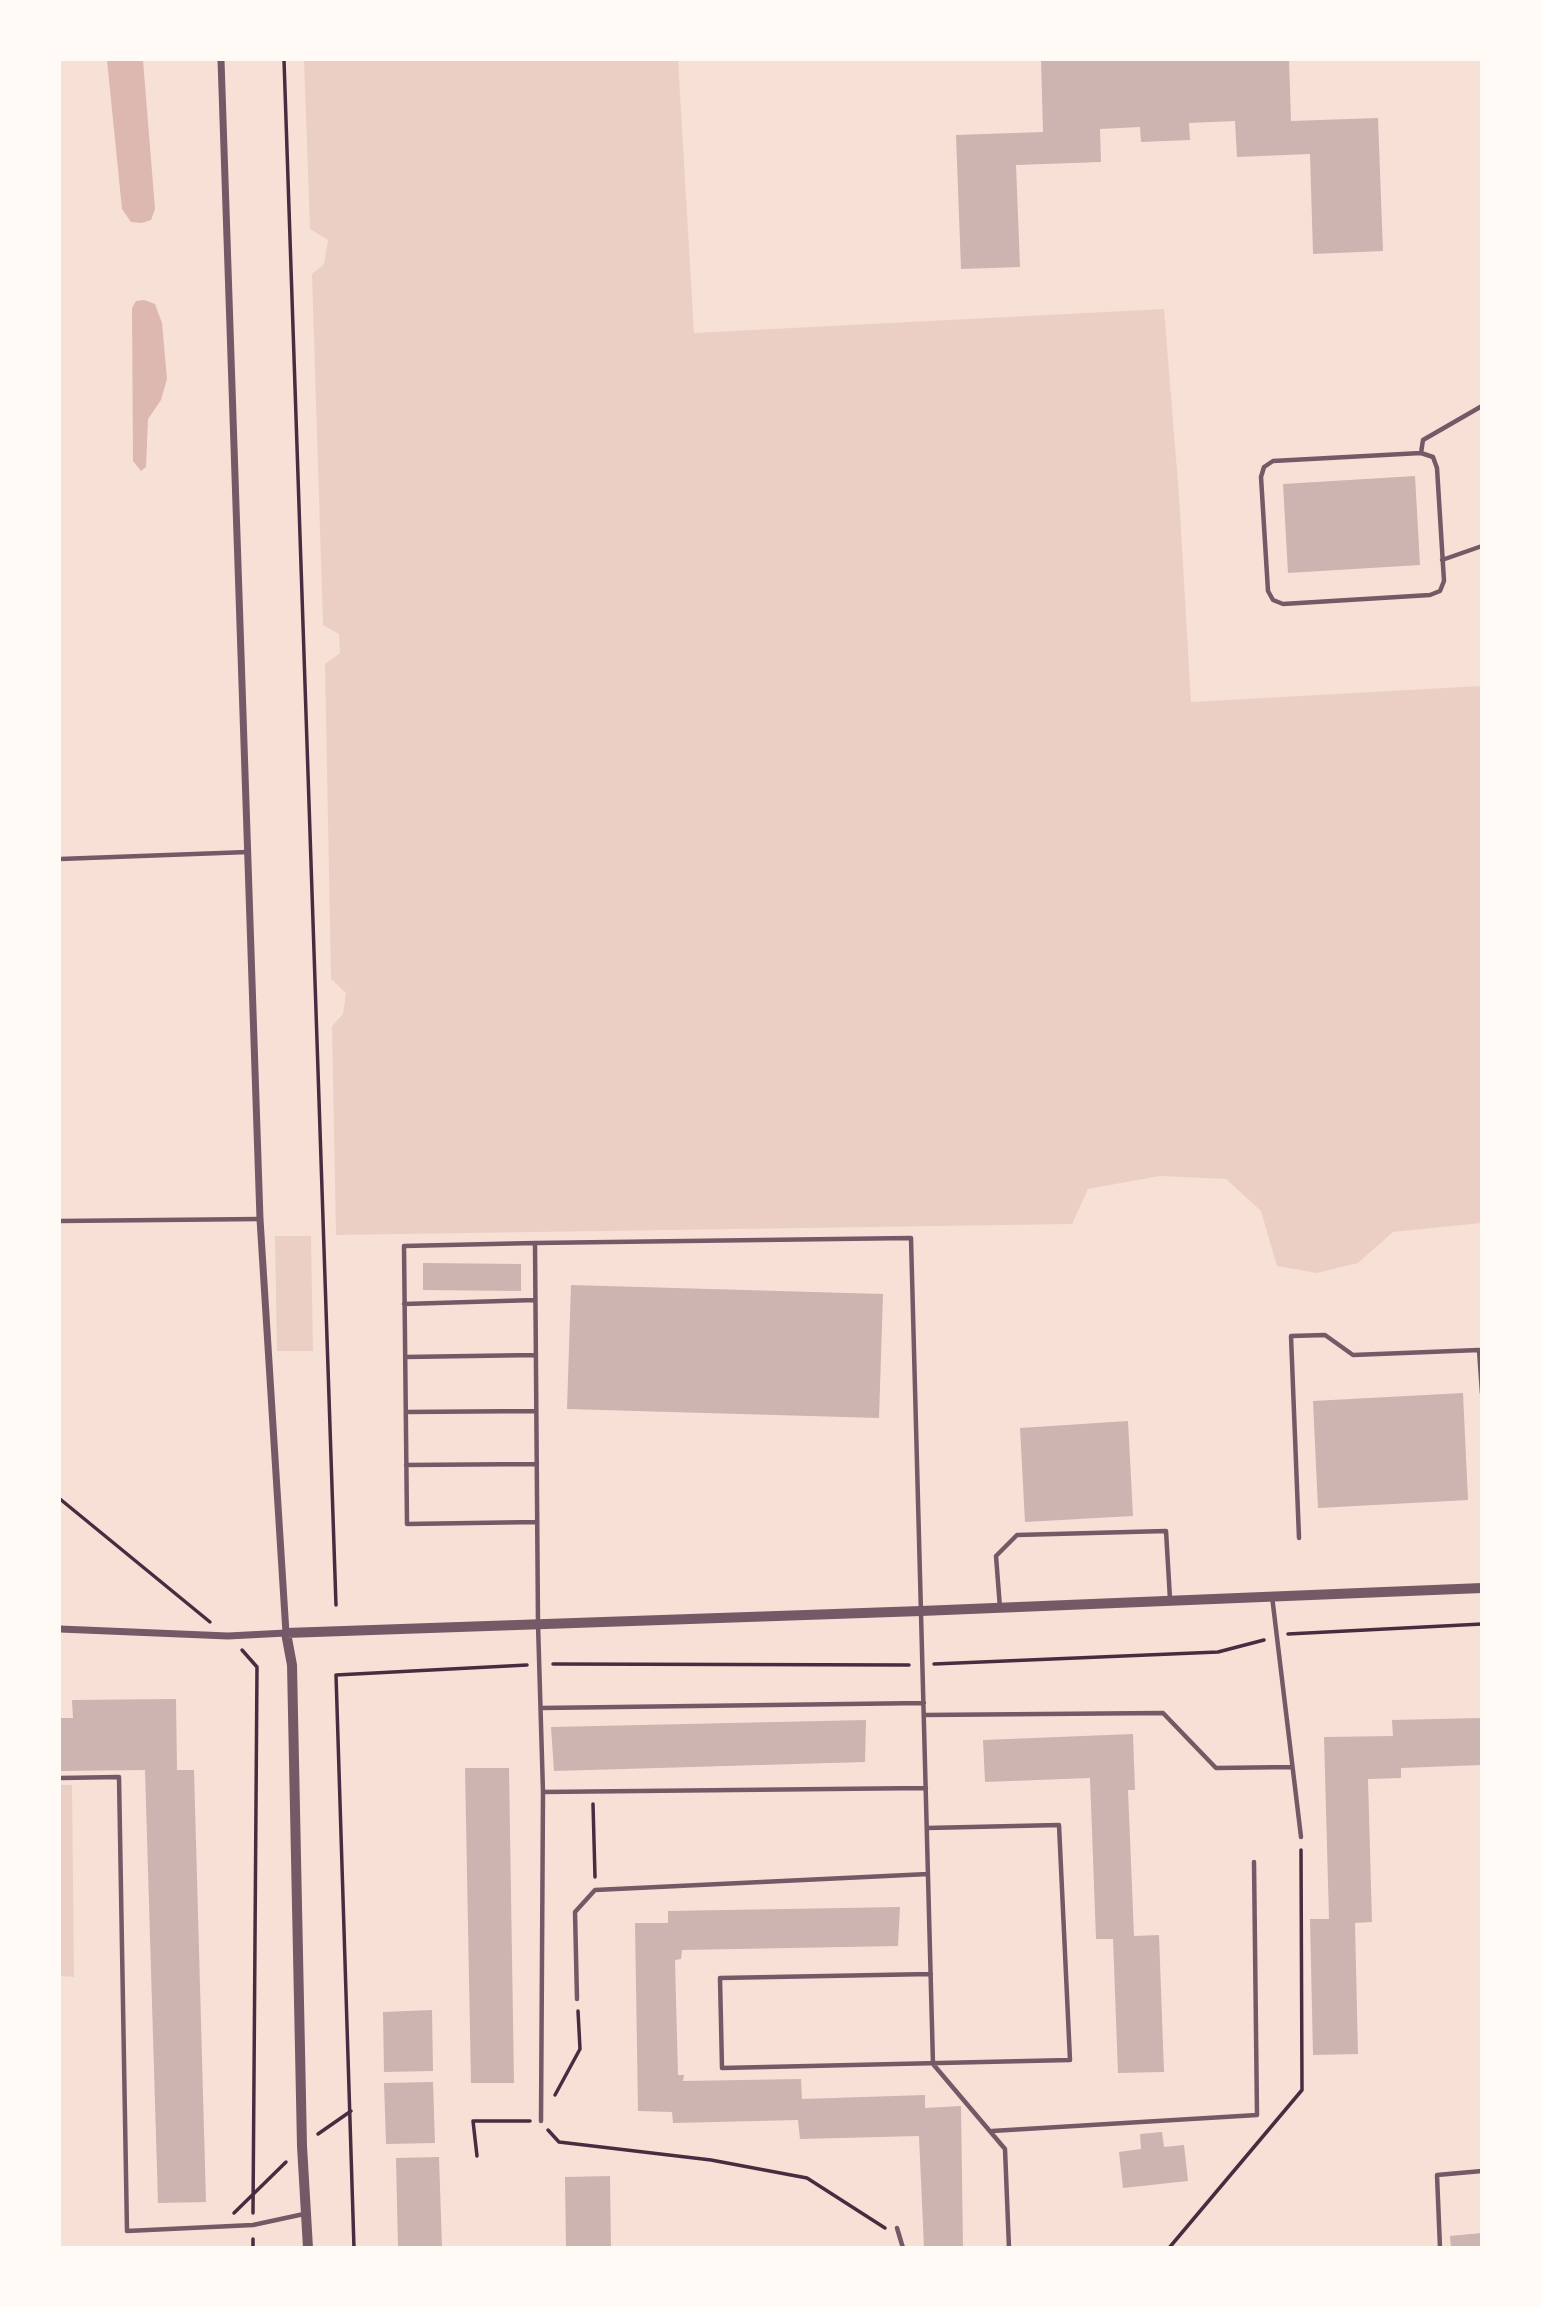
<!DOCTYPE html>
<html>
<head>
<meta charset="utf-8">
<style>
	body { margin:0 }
	#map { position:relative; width:1541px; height:2307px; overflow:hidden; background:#f7e1d7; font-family:Montserrat,sans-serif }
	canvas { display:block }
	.frame { position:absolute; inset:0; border:61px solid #fffaf5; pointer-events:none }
</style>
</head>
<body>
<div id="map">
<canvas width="1541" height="2307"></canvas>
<div class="frame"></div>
</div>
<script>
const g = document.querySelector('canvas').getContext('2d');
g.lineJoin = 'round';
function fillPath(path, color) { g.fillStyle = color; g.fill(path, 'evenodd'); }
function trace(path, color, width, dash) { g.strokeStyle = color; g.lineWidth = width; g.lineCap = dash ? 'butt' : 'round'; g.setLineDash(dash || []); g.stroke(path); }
fillPath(new Path2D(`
	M304,60H678L694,333L1164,309L1179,496L1191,702L1481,686V1223L1393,1232L1358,1263L1317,1273L1277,1266L1261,1211L1226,1179L1160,1176L1088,1189L1072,1224L336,1235L332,1026L343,1014L346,993L331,979L325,664L340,653L339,634L323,625L312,274L324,264L328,240L310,229Z
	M275,1236H311L313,1351H277Z
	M60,1785H72L74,1977L60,1976Z`), '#ebcfc5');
fillPath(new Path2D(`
	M107,60H143L155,209L151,220L142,223L131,222L122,209Z
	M144,300L155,304L162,323L167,379L161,400L148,419L146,467L141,471L133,461L132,308L136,301Z`), '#dcb8b0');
fillPath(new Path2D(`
	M1041,60H1289L1291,121L1378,118L1383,251L1313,254L1310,154L1237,157L1235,121L1189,123L1190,140L1141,142L1140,127L1100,129L1101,162L1016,165L1020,267L961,269L956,135L1043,132Z
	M1415,476L1420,565L1288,573L1283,484Z
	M423,1263L521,1264V1291L423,1290Z
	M571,1285L883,1294L879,1418L567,1409Z
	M1463,1393L1468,1500L1318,1508L1313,1401Z
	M1128,1421L1133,1516L1025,1522L1020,1428Z
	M176,1699L177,1770H194L206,2202L158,2203L145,1770L60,1771V1718H73L72,1700Z
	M1482,1718V1765L1401,1768V1778L1368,1779L1372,1922L1355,1923L1358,2054L1313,2055L1310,1919H1329L1324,1737L1393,1736L1392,1720Z
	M866,1720L865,1762L554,1771L551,1727Z
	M1133,1734L1135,1790H1128L1134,1936L1159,1935L1164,2072L1118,2073L1113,1939H1096L1090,1778L985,1782L983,1740Z
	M465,1768H509L514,2083H471Z
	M900,1907L898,1946L682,1950L681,1959L675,1960L678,2075H684L683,2081L801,2079L802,2099L925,2095V2108L961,2106L963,2248H924L919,2136L800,2139L798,2120L673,2123L672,2112L638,2111L635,1923H668V1911Z
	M432,2010L433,2071L384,2072L383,2012Z
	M433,2082L435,2143L386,2144L384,2083Z
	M1162,2132L1164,2147L1184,2145L1188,2181L1123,2188L1119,2152L1141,2149L1140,2134Z
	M439,2157L442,2248H398L396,2158Z
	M610,2176L611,2248H566L565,2177Z
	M1482,2233V2248H1451L1450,2236Z`), '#ccb4b1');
trace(new Path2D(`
	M284,60L336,1605
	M60,1499L210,1622
	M1288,1634L1482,1624
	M242,1650L257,1667L253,2213
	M553,1664L909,1665
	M934,1664L1218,1652L1264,1640
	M593,1804L595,1877
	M555,2095L580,2049L578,2011
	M548,2130L559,2142L711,2160L807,2178L885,2228
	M318,2134L351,2111
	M477,2156L473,2121H530
	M234,2213L286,2162
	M253,2239V2248
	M354,2248L336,1675L527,1665
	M1169,2248L1302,2090L1301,1850`), '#4a2c40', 3.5);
trace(new Path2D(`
	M1421,453L1433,457L1437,468L1444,581L1440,591L1430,595L1283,604L1273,600L1268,591L1261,477L1264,467L1273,461Z
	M1421,453L1423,440L1482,406
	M1442,560L1482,546
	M60,859L248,852
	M60,1221L259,1219
	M535,1243L404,1246L407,1524L537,1522
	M404,1304L535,1300
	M405,1357L536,1355
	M406,1412L536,1411
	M406,1465L537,1464
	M1299,1538L1291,1336L1325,1335L1353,1355L1479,1350L1482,1393
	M1272,1596L1301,1837
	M1000,1608L996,1556L1017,1535L1166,1531L1170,1599
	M541,1708L924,1703
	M924,1715L1163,1713L1216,1768L1292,1767
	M60,1778L119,1777L127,2231L253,2225L304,2214
	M543,1792L926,1788
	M927,1828L1059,1825L1070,2060L722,2068L720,1978L931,1974
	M577,1999L575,1912L595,1890L928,1874
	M541,2121L543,1792L538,1624L535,1243L911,1238L933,2064L1005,2149L1009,2248
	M992,2131L1257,2115L1254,1862
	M897,2228L903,2248
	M1440,2248L1437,2175L1482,2171`), '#755966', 4.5);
trace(new Path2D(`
	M60,1629L228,1636L286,1633L260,1219L221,60`), '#755966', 7);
trace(new Path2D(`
	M308,2248L302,2146L292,1665L286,1633L921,1611L1482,1588`), '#755966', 10);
</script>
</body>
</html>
